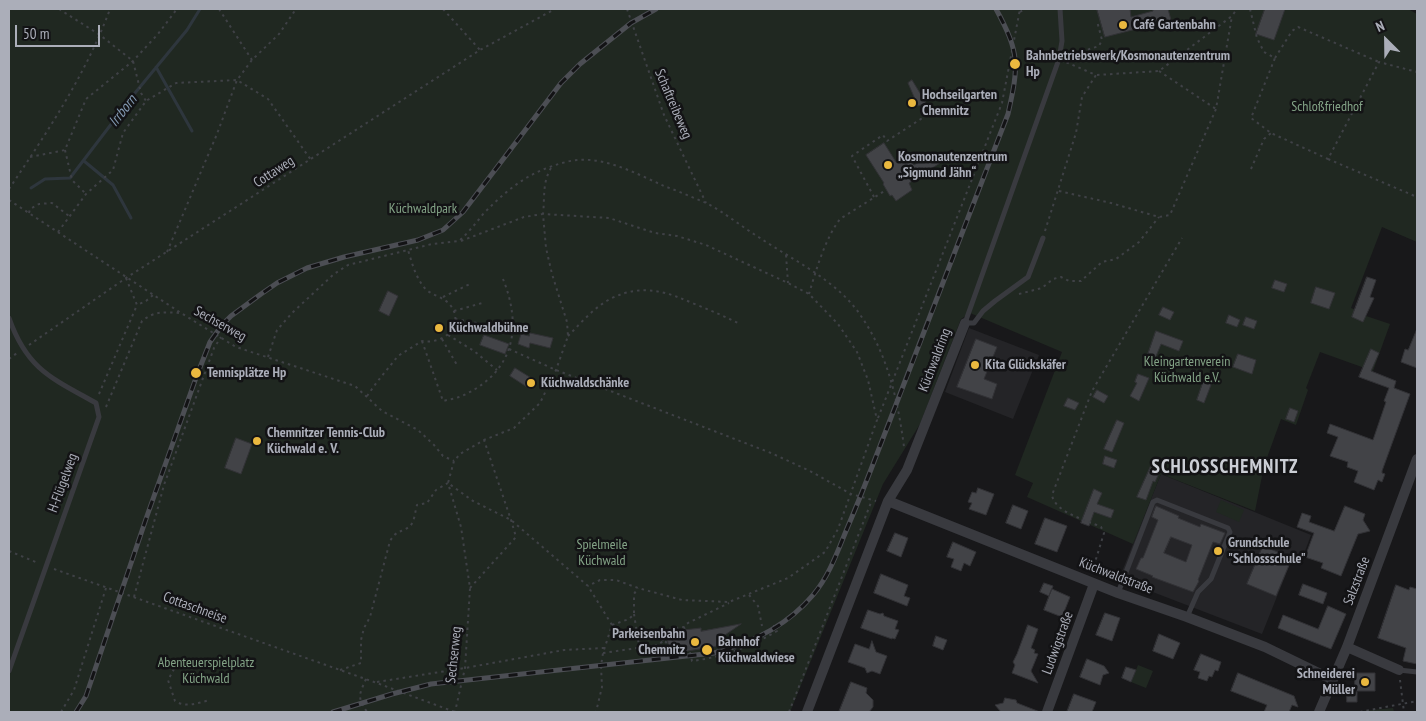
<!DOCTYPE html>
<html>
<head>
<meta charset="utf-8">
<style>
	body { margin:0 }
	#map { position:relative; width:1426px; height:721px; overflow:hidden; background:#18181a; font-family:"PT Sans Narrow",sans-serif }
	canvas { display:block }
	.frame { position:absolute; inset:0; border:10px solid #abaeb9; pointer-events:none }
	.north { position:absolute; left:1361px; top:15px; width:50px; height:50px; -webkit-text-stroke:4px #131315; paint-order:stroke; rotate:337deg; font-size:14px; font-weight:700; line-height:20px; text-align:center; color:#abaeb9 }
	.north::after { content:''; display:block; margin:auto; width:18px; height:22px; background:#abaeb9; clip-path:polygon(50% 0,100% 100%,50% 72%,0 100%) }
	.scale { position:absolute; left:15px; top:25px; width:85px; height:22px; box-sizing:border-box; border:2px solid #abaeb9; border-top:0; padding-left:6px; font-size:15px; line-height:18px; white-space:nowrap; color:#abaeb9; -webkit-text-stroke:4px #131315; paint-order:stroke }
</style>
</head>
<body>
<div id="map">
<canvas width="1426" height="721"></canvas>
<div class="frame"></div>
<div class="north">N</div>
<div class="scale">50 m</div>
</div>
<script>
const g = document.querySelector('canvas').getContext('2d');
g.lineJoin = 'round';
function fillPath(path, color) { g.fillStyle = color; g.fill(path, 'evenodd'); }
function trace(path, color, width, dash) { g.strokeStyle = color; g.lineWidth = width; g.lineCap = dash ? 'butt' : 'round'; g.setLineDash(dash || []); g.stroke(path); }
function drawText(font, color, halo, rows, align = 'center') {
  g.font = font + ' "PT Sans Narrow",sans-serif'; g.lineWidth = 5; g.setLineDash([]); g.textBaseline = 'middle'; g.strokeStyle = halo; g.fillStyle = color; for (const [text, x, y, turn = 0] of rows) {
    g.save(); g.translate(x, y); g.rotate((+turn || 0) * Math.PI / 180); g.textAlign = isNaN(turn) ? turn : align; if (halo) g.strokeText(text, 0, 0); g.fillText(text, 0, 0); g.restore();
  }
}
fillPath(new Path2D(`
	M969,328L1039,355L1013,419L945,392Z
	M1161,474L1311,535L1301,562L1292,559L1262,634L1119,579Z`), '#242427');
fillPath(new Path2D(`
	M9,9H1408L1417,14V242L1382,227L1351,308L1366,314V316L1390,324L1373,371L1320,352L1306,388L1308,390L1296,425L1281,419L1264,466L1255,511L1161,474L1133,544L1027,497L1033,483L1015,475L1062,352L970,313L961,319L920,424L883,484L790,712H9Z
	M1221,500L1244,510L1239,522L1216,512Z
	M1138,665L1153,671L1146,688L1131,682Z
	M1393,708L1394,712H1353Z`), '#202821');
trace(new Path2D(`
	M156,67L192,131
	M84,161L113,185L131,218
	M31,188L45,179L70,178L135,93L187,30L200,9`), '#2e363d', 3);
const building = new Path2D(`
	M1097,9H1130L1131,17L1153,11V9H1168L1171,20L1105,37Z
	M1265,9H1285L1274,40L1256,34Z
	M912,80L926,103L918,106L908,83Z
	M884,143L896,162L902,158L911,160L914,165L933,153L940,163L909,183L912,190L896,201L892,195L890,196L883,184L884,183L866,155Z
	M1367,277L1376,280L1370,297L1374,298L1363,322L1352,317Z
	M1275,280L1287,284L1284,292L1272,288Z
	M1316,287L1335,293L1329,309L1311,303Z
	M388,291L398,296L389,316L379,311Z
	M1163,307L1174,312L1170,320L1159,315Z
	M1229,315L1240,320L1237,327L1226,323Z
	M1246,317L1257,321L1254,329L1243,325Z
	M1417,329V368L1401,362L1405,349L1408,350Z
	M1156,331L1183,341L1179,351L1161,344L1152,366L1145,363Z
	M530,333L553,338L550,348L530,343L529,348L518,344L521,334L529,336Z
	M484,335L509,344L505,354L480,345Z
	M976,339L997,347L984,379L997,384L992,399L957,387Z
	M1371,349L1379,353L1371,371L1396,381L1394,388L1410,394L1382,471V473L1385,474L1382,482L1378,480L1374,490L1354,482L1358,471L1347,467L1348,462L1330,456L1338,437L1327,433L1330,424L1373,440L1386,402L1384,401L1389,388L1359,377Z
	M1238,354L1256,360L1252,374L1233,367Z
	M515,368L536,381L530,389L510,376Z
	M1138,374L1149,378L1139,401L1130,396L1137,383L1135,382Z
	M1206,374L1214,377L1204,403L1197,400Z
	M1097,390L1108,396L1104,403L1093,397Z
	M1068,398L1079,403L1075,410L1064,406Z
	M1290,408L1298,411L1294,422L1286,419Z
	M1117,420L1124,423L1112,452L1104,449Z
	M236,438L252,444L241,474L225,468Z
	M1105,456L1117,460L1114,468L1103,464Z
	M1151,466L1158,469L1156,472L1159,473L1155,482L1153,481L1146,500L1137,497Z
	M978,488L994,494L986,515L969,509L972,503L968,502L972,492L976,493Z
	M1094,489L1102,493L1097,504L1114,510L1111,518L1094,512L1089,526L1081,523Z
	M1013,505L1028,511L1021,529L1006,523Z
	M1156,506L1179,516L1178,518L1200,527L1201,524L1225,533L1220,544L1213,542L1198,580L1199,581L1193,592L1152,577L1153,576L1136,569L1141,558H1143L1158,520L1152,517ZM1171,537L1192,545L1186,562L1164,553Z
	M1345,506L1365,514L1363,520L1370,531L1358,534L1341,576L1321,568L1323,563L1305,557L1314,533L1297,527L1302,513L1311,516L1309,522L1334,531Z
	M1045,518L1067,526L1057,552L1035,544Z
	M895,533L908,538L901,557L887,551Z
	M953,542L976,552L970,566L964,563L961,571L951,567L954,559L947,557Z
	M1263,546L1292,558L1276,596L1247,584Z
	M881,574L908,585L904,596L910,598L907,606L874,593Z
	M1044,583L1053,586L1049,596L1040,592Z
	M1303,584L1327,593L1323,604L1299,595Z
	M1396,585L1409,590L1410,587L1417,589V664L1403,661L1406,648L1378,638Z
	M1052,589L1070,597L1062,617L1044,610Z
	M1328,606L1346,614L1331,649L1278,628L1283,615L1318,629Z
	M868,610L880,614L883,613L884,616L898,621L895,629L899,630L895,639L892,638V639L861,628Z
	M1105,613L1120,618L1112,641L1096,635Z
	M741,624L722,637L723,645L670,654L666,632L701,628V631Z
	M1028,625L1038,629L1031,648L1035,650L1034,653L1038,654L1031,671L1038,683L1012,673L1015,665L1013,662L1017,654Z
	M1159,634L1180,643L1173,659L1153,651Z
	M936,636L947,640L943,650L933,646Z
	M872,641L876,652L887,656L880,674L872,671L867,673L865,668L848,662L855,644L869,649Z
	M1201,654L1221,662L1218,671L1215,670L1212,677L1209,676L1207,681L1198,678L1200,672L1194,670Z
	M1087,659L1104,666L1109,673L1103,675L1100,685L1080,677Z
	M1126,667L1136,670L1131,682L1122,678Z
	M1238,673L1294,696L1298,707L1292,705L1289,712H1264L1267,705L1231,691Z
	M1355,673H1375V691H1355Z
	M851,682L867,688L866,693L873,700V707L869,712H839Z
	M1347,692H1357V702H1347Z
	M1074,694L1096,702L1092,712H1067Z
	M1005,698L1016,700L1017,703L1040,712H1001L995,705L1003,703Z`);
fillPath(building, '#424347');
trace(building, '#323236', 1);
trace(new Path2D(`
	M59,9L100,35L133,61L141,93L146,101
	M219,9L252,60
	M443,9L480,50
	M627,9L664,115L706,203
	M1250,9L1257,38L1264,52L1275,58L1251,118L1271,133L1328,159L1379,62L1417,72
	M1020,12L1025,9
	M1069,54H1074L1099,46L1102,40L1097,21
	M1275,58L1292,31L1298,27L1379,62
	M1159,71L1216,109
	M1097,75L1159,71L1232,16L1237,9
	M65,150L72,180L86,194
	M30,157L65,150L86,99L133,61L158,34L177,9
	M1328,159L1417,197
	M551,168C542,183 545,198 543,214L609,218L655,233L677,236L706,245L788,283L809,294L838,324L857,352L868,380L877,420L838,529L825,552L788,578L729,602L682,600L638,588L616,580H600L588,586
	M1251,169L1264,139L1271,133
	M9,189C48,131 86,74 110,9
	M1059,191L1111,203L1159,217L1170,215L1216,109L1232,16
	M874,197L852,156L883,135L887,141L927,115
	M9,200L181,313L236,347L355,386L382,411L418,430L434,445L443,456L454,461
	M29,213L30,209L39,204L52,203L69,216
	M1045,231L1076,133L1082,97L1096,75L1066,62
	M58,232L86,194L113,170L123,133L146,101L176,83L237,80L268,99L311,160
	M461,241L524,217L543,214L546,248L552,274L567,322L568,336L556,370L540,403L514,428L484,440L460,454L454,461L448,483L473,501L511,520L588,586L612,625L603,653L601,666L602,687L596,712
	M167,252L217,134L237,80L252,60L279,34L296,9
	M786,255L788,283
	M126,278L137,305L146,301L153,295
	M809,294C816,270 825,239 840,219L886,190
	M1019,294L1042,288L1053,279L1061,277L1069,281H1081L1102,262L1116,259L1139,242L1159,217
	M443,297L470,284
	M454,311L482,303
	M455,319L483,324
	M448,335L474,351L497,370
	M568,336C581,323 594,307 612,298C644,283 667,292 697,305C712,311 726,317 740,324
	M442,339L457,365
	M422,341L443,401C451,399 459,398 466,394C515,370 522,326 503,279
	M29,345L126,278L480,50L555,9
	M509,349L556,370L771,453L810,471L851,494L876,501
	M268,357L277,330L292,313L334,274L348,265L432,244L459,241C468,233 476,223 484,213C510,187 530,171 566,162C599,153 635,173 664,186C678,191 692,197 706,203C724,212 742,227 760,238C793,260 839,282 861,316C888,355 898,401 904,447
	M9,359L17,353
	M99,394L137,305
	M367,396L377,382L398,356L422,341C443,345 465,326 451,306C444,296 430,296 423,286C415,275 412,263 408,250
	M106,407L142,321C154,311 164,312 179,313
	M878,418L1002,103L1020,9
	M9,551L38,563
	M54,569L374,682L455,712
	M1092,572L1104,533L1101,527C1087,520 1055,513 1052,495L1092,391L1182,238
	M470,588L516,537L511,520L484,440
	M749,595L758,606L762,626
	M134,597L164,485L214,348L221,337
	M634,614L639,646
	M612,625L629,619L634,614V594L638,588
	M684,627L692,661C723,657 750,647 777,631L774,626L772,627
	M663,641L661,630L684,627L686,624L729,603
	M659,650L667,648L666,642L663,641
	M603,653L658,645L663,641
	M174,669L168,680L175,701C186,708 198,703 210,700
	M340,670L361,663V640L364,628L370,617L390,541C397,529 402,533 410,526C415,521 415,511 417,505L427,503L436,490L448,483L461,527L470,588L465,668L455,712
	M366,679C359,695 357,697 367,712
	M1400,680L1404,712
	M377,682L465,668L564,650L604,648
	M61,712L74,690L106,588
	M789,712L872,500
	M1360,712L1417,701`), '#3f4146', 2, [2.5, 4]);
trace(new Path2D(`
	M1043,238L1028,277L995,301L983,311L974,323H965L1059,59L1062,41L1060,9
	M9,318C27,369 51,378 96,403L99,417L9,671
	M1118,593L1153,502L1157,500L1228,528L1230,532L1211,579L1198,592L1187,617
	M1399,670L1417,672`), '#393a3f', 5);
trace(new Path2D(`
	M888,501L1118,593L1187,617L1265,647L1333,680
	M1347,647L1399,670
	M807,712L888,501L907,470L965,323
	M1047,712L1094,584
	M1319,712L1347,647L1417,459`), '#393a3f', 10);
const rail = new Path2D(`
	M76,712L86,696L147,516L197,375L210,342L222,325L231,316L261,294L277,283L307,268L344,257L418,240L443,230L463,212L561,83L580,64L631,23L656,9
	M333,712L392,694L431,684L714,653C752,643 787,626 813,595C829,576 837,553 846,531C858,503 869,475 880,446C923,336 965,225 1008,114C1019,65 1020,53 996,9`);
trace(rail, '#4c4e54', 5);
trace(rail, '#131315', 3, [9]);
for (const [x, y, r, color] of [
	[1123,25,5,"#eab83f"],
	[1015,64,6,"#eab83f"],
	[912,103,5,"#eab83f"],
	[888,165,5,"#eab83f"],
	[439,328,5,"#eab83f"],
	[975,365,5,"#eab83f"],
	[196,373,6,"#eab83f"],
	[531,383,5,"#eab83f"],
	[257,441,5,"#eab83f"],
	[1218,551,5,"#eab83f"],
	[695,642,5,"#eab83f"],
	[707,650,6,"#eab83f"],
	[1365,682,5,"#eab83f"]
]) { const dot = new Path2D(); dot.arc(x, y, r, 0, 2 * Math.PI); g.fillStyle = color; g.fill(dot); trace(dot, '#131315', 2); }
drawText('bold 14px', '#abaeb9', '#131315', [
	["Café Gartenbahn",1133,25],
	["Bahnbetriebswerk/Kosmonautenzentrum",1026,56],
	["Hp",1026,72],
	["Hochseilgarten",922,95],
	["Chemnitz",922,111],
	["Kosmonautenzentrum",898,157],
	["„Sigmund Jähn“",898,173],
	["Küchwaldbühne",449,328],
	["Kita Glückskäfer",985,365],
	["Tennisplätze Hp",207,373],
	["Küchwaldschänke",541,383],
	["Chemnitzer Tennis-Club",267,433],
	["Küchwald e. V.",267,449],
	["Grundschule",1228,543],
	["\"Schlossschule\"",1228,559],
	["Parkeisenbahn",685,634,"right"],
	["Chemnitz",685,650,"right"],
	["Bahnhof",718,642],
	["Küchwaldwiese",718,658],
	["Schneiderei",1355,674,"right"],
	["Müller",1355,690,"right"]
], 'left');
drawText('14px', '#abaeb9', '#131315', [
	["Schaftreibeweg",673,104,67],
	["Cottaweg",274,172,-33],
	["Sechserweg",220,324,29],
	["Küchwaldring",935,360,-69],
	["H-Flügelweg",63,483,-70],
	["Küchwaldstraße",1116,576,21],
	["Salzstraße",1357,581,-69],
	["Cottaschneise",195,608,20],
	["Ludwigstraße",1058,643,-70],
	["Sechserweg",454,655,-84]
]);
drawText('14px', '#83a386', '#131315', [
	["Schloßfriedhof",1327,107],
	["Küchwaldpark",423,209],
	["Kleingartenverein",1187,362],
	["Küchwald e.V.",1187,378],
	["Spielmeile",602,545],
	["Küchwald",602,561],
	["Abenteuerspielplatz",206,663],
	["Küchwald",206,679]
]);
drawText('italic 15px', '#839ab2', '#131315', [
	["Irrborn",123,111,-52]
]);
g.letterSpacing = '1px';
drawText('bold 19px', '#cbced5', '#131315', [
	["SCHLOSSCHEMNITZ",1225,468]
]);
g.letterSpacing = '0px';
</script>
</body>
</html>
